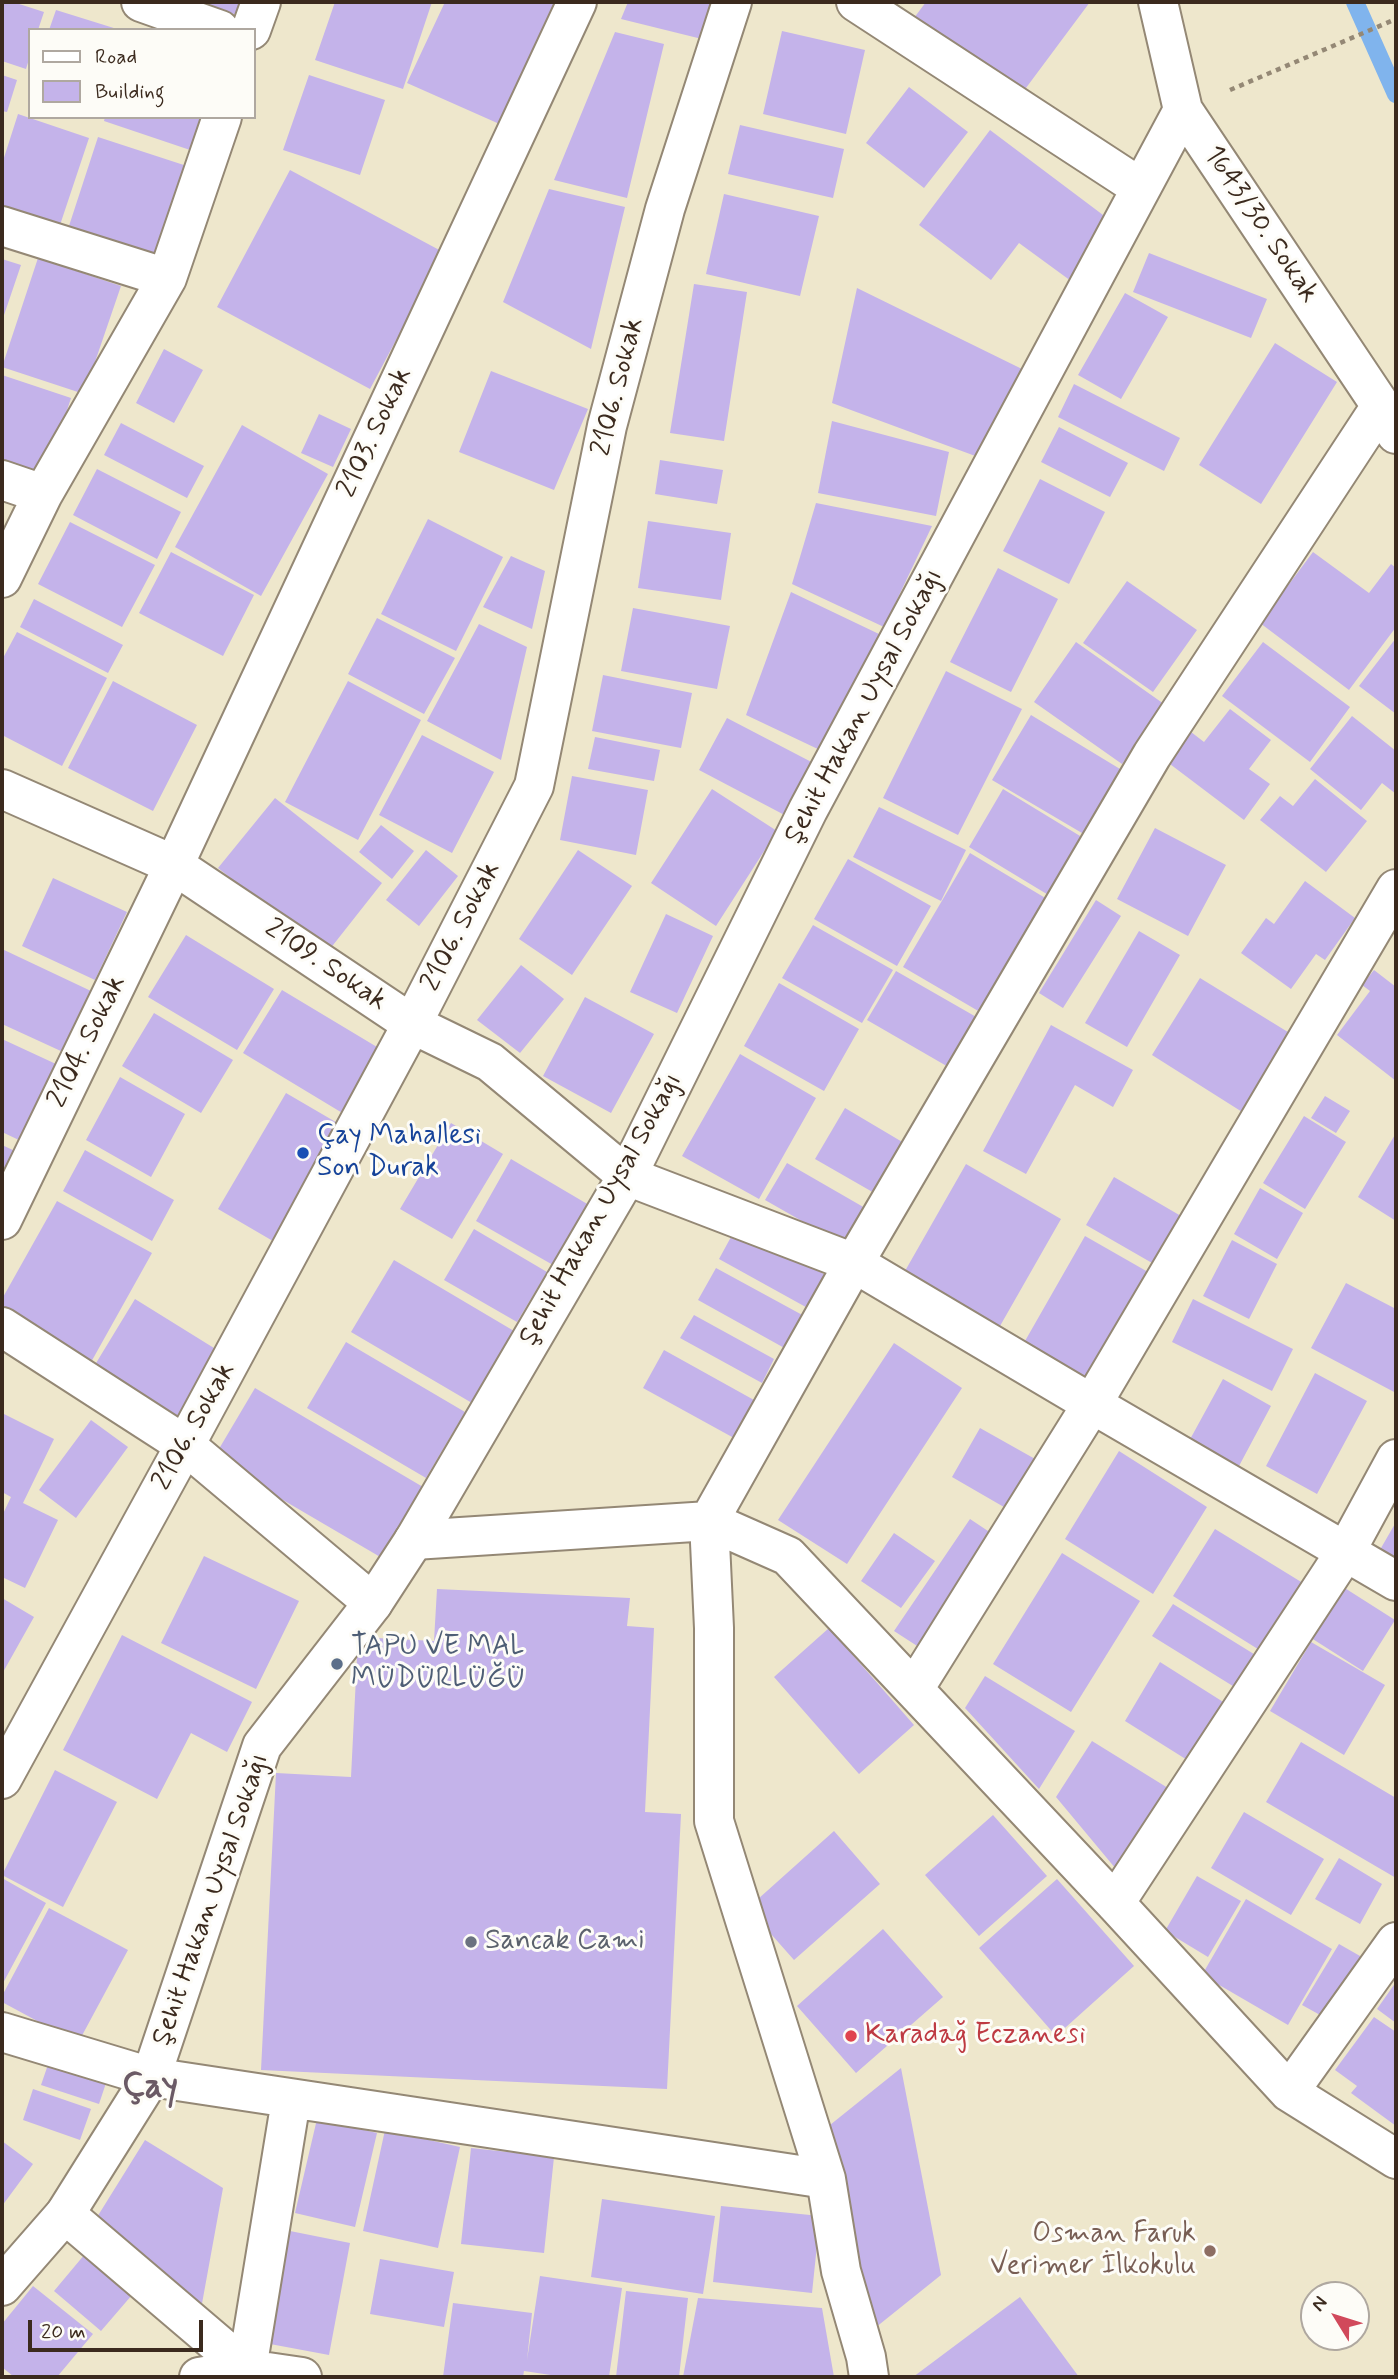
<!DOCTYPE html>
<html>
<head>
<meta charset="utf-8">
<style>
	body { margin:0 }
	#map { position:relative; width:1398px; height:2379px; overflow:hidden; background:#eee7cc; font-family:Mynerve,sans-serif }
	canvas { display:block }
	.frame { position:absolute; inset:0; border:4px solid #3b2a1e; pointer-events:none }
	.legend { position:absolute; left:28px; top:28px; width:228px; height:91px; box-sizing:border-box; background:#fdfcf7; border:2px solid #afa8a0; margin:0; padding:9px 12px; list-style:none; font-size:21px; color:#3b2a1e }
	.legend li { display:flex; align-items:center; gap:14px; height:35px }
	.legend b { width:35px; border:2px solid #afa8a0 }
	.north { position:absolute; left:1300px; top:2281px; width:70px; height:70px; box-sizing:border-box; background:#fdfcf7; border:2px solid #afa8a0; border-radius:50%; rotate:308deg; font-size:19px; font-weight:700; line-height:28px; text-align:center; color:#3b2a1e }
	.north::after { content:''; display:block; margin:auto; width:24px; height:32px; background:#d1495b; clip-path:polygon(50% 0,100% 100%,50% 72%,0 100%) }
	.scale { position:absolute; left:28px; top:2320px; width:175px; height:32px; box-sizing:border-box; border:4px solid #3b2a1e; border-top:0; padding-left:9px; font-size:21px; line-height:24px; white-space:nowrap; color:#3b2a1e; -webkit-text-stroke:5px #fdfcf7; paint-order:stroke }
</style>
</head>
<body>
<div id="map">
<canvas width="1398" height="2379"></canvas>
<div class="frame"></div>
<ul class="legend">
<li><b style="height:9px;background:#fff"></b>Road</li>
<li><b style="height:19px;background:#c4b3ea"></b>Building</li>
</ul>
<div class="north">N</div>
<div class="scale">20 m</div>
</div>
<script>
const g = document.querySelector('canvas').getContext('2d');
g.lineJoin = 'round';
function trace(path, color, width, dash) { g.strokeStyle = color; g.lineWidth = width; g.lineCap = dash ? 'butt' : 'round'; g.setLineDash(dash || []); g.stroke(path); }
function fillPath(path, color) { g.fillStyle = color; g.fill(path, 'evenodd'); }
function drawText(font, color, halo, rows, align = 'center') {
  g.font = font + ' Mynerve,sans-serif'; g.lineWidth = 6; g.setLineDash([]); g.textBaseline = 'middle'; g.strokeStyle = halo; g.fillStyle = color; for (const [text, x, y, turn = 0] of rows) {
    g.save(); g.translate(x, y); g.rotate((+turn || 0) * Math.PI / 180); g.textAlign = isNaN(turn) ? turn : align; if (halo) g.strokeText(text, 0, 0); g.fillText(text, 0, 0); g.restore();
  }
}
trace(new Path2D(`
	M1355,2L1396,94`), '#80b4ed', 18);
fillPath(new Path2D(`
	M2,2H13L44,12L38,30H30V56L26,69L2,61Z
	M197,2H248L243,17Z
	M335,2H432L403,89L315,60Z
	M445,2H550L559,6L504,126L407,83Z
	M628,2H724L714,42L621,19Z
	M926,2H1090L1020,96L914,18Z
	M56,10L117,29V30H49Z
	M782,31L865,50L846,134L763,114Z
	M615,32L664,44L627,198L554,180Z
	M2,75L17,80L7,112L2,111Z
	M309,75L385,100L360,175L283,150Z
	M909,87L968,132L924,188L866,143Z
	M18,114L89,138L60,225L2,206V164Z
	M105,117H210L199,153L104,121Z
	M740,125L844,149L833,198L728,174Z
	M990,130L1115,224L1071,281L1019,243L991,280L919,225Z
	M98,137L193,168L162,261L68,229Z
	M290,170L443,252L370,389L217,307Z
	M549,189L625,207L591,349L503,302Z
	M724,194L819,216L800,296L706,274Z
	M1149,253L1267,299L1251,338L1133,292Z
	M38,258L121,286L84,394L2,367Z
	M2,259L21,265L2,321Z
	M694,284L747,292L724,441L670,433Z
	M857,288L1022,369L978,457L832,403Z
	M1125,293L1168,317L1121,399L1078,375Z
	M1275,343L1337,382L1261,504L1199,465Z
	M164,349L203,370L174,423L136,403Z
	M491,371L588,409L554,490L459,452Z
	M2,375L71,398L44,481L2,467Z
	M1074,384L1180,438L1164,471L1058,417Z
	M319,414L351,429L333,467L301,453Z
	M832,421L949,452L936,516L818,493Z
	M121,423L204,466L187,498L104,455Z
	M242,425L328,474L261,596L175,547Z
	M1059,427L1128,463L1110,497L1041,462Z
	M660,460L723,470L717,504L655,494Z
	M97,469L181,512L157,559L73,515Z
	M1040,479L1105,512L1069,584L1003,551Z
	M816,503L932,526L884,627L792,584Z
	M428,519L503,557L456,651L381,614Z
	M648,521L731,533L721,600L638,588Z
	M70,522L155,565L122,627L38,584Z
	M171,552L254,595L223,656L139,613Z
	M1313,552L1369,593L1391,564L1396,568V627L1349,690L1260,623Z
	M511,556L545,571L532,629L483,607Z
	M998,568L1058,599L1011,692L950,662Z
	M1127,581L1197,630L1153,692L1083,643Z
	M791,592L879,634L822,751L746,715Z
	M34,599L123,645L108,673L20,627Z
	M633,608L730,626L717,689L621,671Z
	M377,618L455,658L424,714L348,674Z
	M479,624L527,647L501,760L427,721Z
	M17,632L107,678L62,766L2,735V660Z
	M1396,638V714L1359,686Z
	M1076,642L1164,704L1122,764L1034,702Z
	M1263,642L1350,707L1310,762L1222,696Z
	M946,671L1022,709L958,835L883,798Z
	M603,675L692,693L681,748L592,731Z
	M113,681L197,725L153,811L68,768Z
	M348,681L421,720L358,840L285,802Z
	M1230,709L1271,740L1249,769L1270,784L1244,820L1158,755L1182,725L1204,742Z
	M1031,715L1125,772L1087,836L992,780Z
	M1352,716L1396,751V794L1382,783L1361,810L1310,769Z
	M727,718L821,767L794,820L699,770Z
	M422,735L494,772L452,853L379,815Z
	M595,737L660,750L654,781L588,769Z
	M572,776L648,790L636,855L560,840Z
	M1315,779L1367,821L1326,872L1260,820L1280,796L1293,806Z
	M712,789L777,831L716,926L651,883Z
	M1003,789L1085,839L1050,896L969,847Z
	M275,798L382,883L326,954L218,868Z
	M879,807L966,850L941,901L853,857Z
	M381,825L414,851L392,879L359,852Z
	M1155,828L1226,865L1188,936L1117,899Z
	M426,850L458,876L419,926L386,900Z
	M578,850L632,886L572,975L519,939Z
	M970,853L1047,899L980,1012L903,967Z
	M848,859L931,906L897,966L814,919Z
	M53,878L127,912L95,980L22,946Z
	M1305,881L1355,918L1325,960L1316,954L1291,989L1241,953L1266,918L1274,924Z
	M1096,900L1121,916L1063,1008L1039,993Z
	M666,914L713,936L677,1013L630,992Z
	M813,925L893,970L862,1023L782,978Z
	M1139,931L1180,955L1127,1047L1085,1023Z
	M186,935L274,989L237,1050L148,997Z
	M2,949L91,991L63,1052L2,1024Z
	M521,965L564,999L520,1053L477,1020Z
	M1374,970L1396,987V1081L1337,1035L1370,991L1362,985Z
	M896,971L985,1022L957,1072L867,1020Z
	M1200,978L1296,1037L1247,1115L1152,1055Z
	M779,983L859,1029L824,1091L744,1046Z
	M282,990L382,1050L344,1114L243,1053Z
	M585,997L654,1034L611,1113L543,1076Z
	M154,1013L233,1060L201,1113L122,1066Z
	M1051,1025L1133,1070L1113,1107L1075,1085L1026,1174L983,1151Z
	M2,1039L56,1064L21,1141L2,1132Z
	M740,1054L816,1098L759,1199L682,1156Z
	M120,1077L185,1114L151,1177L86,1140Z
	M286,1093L346,1128L278,1244L218,1209Z
	M1325,1096L1350,1111L1336,1133L1311,1118Z
	M845,1108L904,1143L876,1194L815,1159Z
	M1304,1116L1346,1142L1305,1209L1263,1183Z
	M451,1123L503,1154L452,1239L400,1209Z
	M1396,1133V1221L1358,1197Z
	M2,1145L15,1151L2,1179Z
	M85,1150L174,1200L152,1241L63,1191Z
	M511,1159L589,1205L553,1265L476,1221Z
	M787,1163L872,1212L851,1249L765,1200Z
	M966,1164L1061,1219L996,1333L901,1278Z
	M1114,1177L1193,1223L1166,1271L1086,1225Z
	M1260,1188L1303,1213L1277,1259L1234,1234Z
	M57,1201L152,1253L90,1364L2,1315V1299Z
	M737,1226L831,1278L813,1311L719,1259Z
	M474,1229L547,1272L517,1322L444,1280Z
	M1085,1236L1162,1280L1098,1392L1021,1348Z
	M1232,1240L1277,1264L1249,1319L1203,1296Z
	M394,1260L514,1331L472,1403L351,1332Z
	M716,1268L806,1317L788,1350L698,1300Z
	M1346,1283L1396,1309V1393L1311,1348Z
	M135,1299L222,1353L177,1427L90,1373Z
	M1193,1299L1293,1349L1272,1391L1172,1342Z
	M694,1315L774,1359L762,1383L680,1338Z
	M346,1342L465,1412L426,1478L307,1408Z
	M894,1343L962,1388L847,1564L778,1520Z
	M664,1350L763,1405L743,1443L643,1388Z
	M1315,1373L1367,1401L1317,1494L1266,1466Z
	M1223,1379L1271,1406L1231,1481L1182,1454Z
	M255,1388L423,1487L382,1558L213,1459Z
	M2,1413L54,1439L23,1503L58,1520L25,1588L2,1577V1516L11,1497L2,1492Z
	M91,1420L128,1447L76,1518L39,1490Z
	M980,1428L1044,1464L1016,1514L952,1477Z
	M1119,1451L1207,1507L1153,1594L1065,1539Z
	M970,1519L1003,1541L928,1653L894,1631Z
	M1396,1522V1566L1377,1555Z
	M1215,1529L1311,1588L1269,1656L1173,1596Z
	M894,1533L935,1561L901,1608L861,1581Z
	M1062,1553L1140,1601L1071,1712L993,1664Z
	M204,1556L299,1601L256,1689L161,1643Z
	M1340,1585L1395,1620L1363,1671L1308,1636Z
	M437,1589L630,1598L627,1626L654,1628L645,1812L681,1814L667,2089L261,2070L276,1773L351,1777L358,1637L434,1641Z
	M2,1598L34,1617L2,1674Z
	M1173,1604L1270,1664L1249,1696L1152,1636Z
	M829,1628L914,1725L859,1774L774,1677Z
	M122,1635L252,1702L227,1752L191,1733L157,1799L63,1750Z
	M1311,1642L1385,1685L1344,1755L1270,1711Z
	M1160,1662L1228,1705L1192,1763L1125,1721Z
	M985,1676L1075,1731L1039,1789L965,1708Z
	M1092,1741L1176,1793L1116,1869L1056,1797Z
	M1301,1742L1396,1798V1878L1266,1802Z
	M55,1770L117,1802L63,1907L2,1875Z
	M1244,1812L1324,1859L1291,1915L1211,1868Z
	M993,1815L1047,1876L979,1936L925,1875Z
	M834,1831L880,1884L794,1960L748,1908Z
	M1339,1858L1382,1884L1360,1924L1315,1899Z
	M1197,1876L1241,1901L1208,1957L1165,1931Z
	M2,1878L46,1903L2,1985Z
	M1057,1879L1134,1966L1056,2036L979,1948Z
	M1246,1899L1332,1949L1288,2025L1202,1975Z
	M49,1908L128,1950L78,2043L2,2002V1996Z
	M883,1929L943,1997L856,2073L797,2006Z
	M1339,1944L1367,1960L1331,2021L1302,2005Z
	M1396,1982V2023L1377,2009Z
	M1374,2017L1396,2032V2126L1351,2093L1357,2086L1335,2070Z
	M52,2053L110,2071L99,2104L41,2085Z
	M901,2068L941,2275L865,2336L825,2129Z
	M33,2089L91,2109L80,2140L23,2120Z
	M317,2119L377,2133L355,2227L295,2213Z
	M385,2130L460,2147L438,2248L363,2231Z
	M145,2140L223,2188L201,2309L94,2222Z
	M2,2141L33,2164L2,2206Z
	M471,2148L554,2157L544,2253L461,2244Z
	M602,2199L715,2216L703,2294L591,2277Z
	M721,2206L820,2216L812,2293L713,2282Z
	M275,2228L350,2243L329,2355L254,2341Z
	M90,2248L138,2288L101,2331L54,2291Z
	M380,2259L454,2272L444,2327L370,2314Z
	M540,2276L622,2288L609,2377H564L524,2371L523,2377H443L453,2303L532,2313L527,2360Z
	M33,2286L93,2334L57,2377H14L2,2367V2324Z
	M626,2291L688,2298L679,2377H616Z
	M1020,2297L1079,2377H913Z
	M698,2298L822,2308L834,2377H683Z`), '#c4b3ea');
const minor = new Path2D(`
	M141,2L220,30
	M856,2L1141,188
	M1158,2L1183,110L1381,406L1396,434
	M251,30L261,2
	M1183,110L808,810L627,1176L854,1263L1092,1404L1396,1581
	M2,226L167,278
	M1381,406L1152,755L854,1263L709,1521L788,1556L1115,1903L1289,2092L1396,2159
	M2,480L43,494
	M2,578L43,494L167,278L222,117
	M412,1024L534,786L607,426L665,209L732,2
	M2,1220L174,865
	M2,1327L185,1445L373,1603
	M414,1540L709,1521L714,1628V1821L826,2179L841,2271L866,2357L869,2377
	M914,1689L1092,1404L1396,889
	M1115,1903L1346,1551L1396,1459
	M2,2032L151,2077L826,2179
	M1289,2092L1396,1942
	M65,2214L247,2369L245,2377
	M247,2369L291,2100
	M199,2377L247,2369L302,2377`);
const secondary = new Path2D(`
	M2,789L174,865L412,1024L490,1062L627,1176L414,1540L373,1603L262,1746L151,2077L65,2214L2,2286
	M174,865L577,2
	M2,1779L185,1445L412,1024`);
trace(minor, '#948875', 42);
trace(secondary, '#948875', 42);
trace(new Path2D(`
	M1230,90L1396,19`), '#948875', 4.5, [5, 5]);
trace(minor, '#fff', 38);
trace(secondary, '#fff', 38);
for (const [x, y, r, color] of [
	[303,1153,7,"#1a4fb4"],
	[337,1664,7,"#5c6f8a"],
	[471,1942,7,"#6b7280"],
	[851,2036,7,"#e0444e"],
	[1210,2251,7,"#8d6e63"]
]) { const dot = new Path2D(); dot.arc(x, y, r, 0, 2 * Math.PI); g.fillStyle = color; g.fill(dot); trace(dot, '#fdfcf7', 2.5); }
drawText('28px', '#3b2a1e', '#fdfcf7', [
	["1643/30. Sokak",1260,225,56],
	["2106. Sokak",619,387,-76],
	["2103. Sokak",376,433,-65],
	["Şehit Hakan Uysal Sokağı",865,707,-62],
	["2106. Sokak",462,927,-63],
	["2109. Sokak",325,966,34],
	["2104. Sokak",88,1042,-64],
	["Şehit Hakan Uysal Sokağı",602,1210,-61],
	["2106. Sokak",195,1427,-61],
	["Şehit Hakan Uysal Sokağı",212,1900,-71]
]);
drawText('28px', '#164399', '#fdfcf7', [
	["Çay Mahallesi",317,1137],
	["Son Durak",317,1169]
], 'left');
drawText('28px', '#4e5e75', '#fdfcf7', [
	["TAPU VE MAL",351,1648],
	["MÜDÜRLÜĞÜ",351,1680]
], 'left');
drawText('28px', '#5b616d', '#fdfcf7', [
	["Sancak Cami",485,1942]
], 'left');
drawText('28px', '#be3a42', '#fdfcf7', [
	["Karadağ Eczanesi",865,2036]
], 'left');
drawText('28px', '#785e54', '#fdfcf7', [
	["Osman Faruk",1196,2235],
	["Verimer İlkokulu",1196,2267]
], 'right');
drawText('bold 35px', '#6b5a65', '#fdfcf7', [
	["Çay",150,2089]
]);
</script>
</body>
</html>
